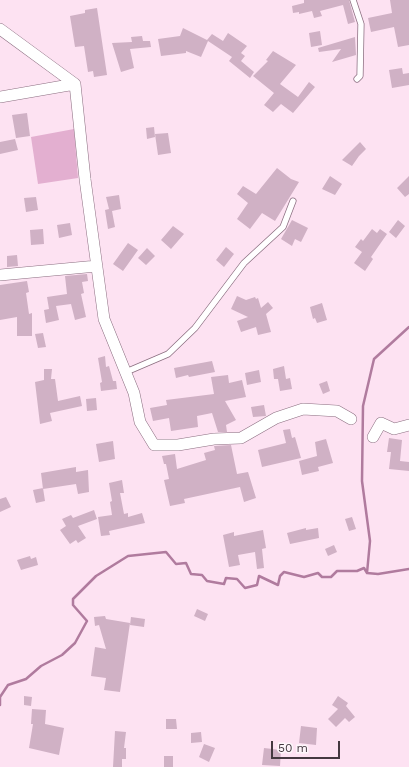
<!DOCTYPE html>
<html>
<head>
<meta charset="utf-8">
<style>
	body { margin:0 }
	#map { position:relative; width:409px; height:767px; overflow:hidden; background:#fde2f2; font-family:"Work Sans",sans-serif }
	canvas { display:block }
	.scale { position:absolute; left:271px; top:741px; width:69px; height:18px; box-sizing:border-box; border:2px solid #443840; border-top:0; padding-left:5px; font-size:12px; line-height:14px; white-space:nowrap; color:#443840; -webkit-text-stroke:3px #fdf6fa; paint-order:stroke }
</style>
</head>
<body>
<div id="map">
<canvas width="409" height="767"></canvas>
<div class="scale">50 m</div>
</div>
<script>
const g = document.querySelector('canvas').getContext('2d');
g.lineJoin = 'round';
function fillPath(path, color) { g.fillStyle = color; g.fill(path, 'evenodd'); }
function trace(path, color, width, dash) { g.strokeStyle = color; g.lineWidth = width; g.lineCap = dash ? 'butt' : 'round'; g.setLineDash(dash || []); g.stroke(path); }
fillPath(new Path2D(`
	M74,129L78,178L38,184L31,137Z`), '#e3afd0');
trace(new Path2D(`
	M367,573L370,541L362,481L363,406L374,359L409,327
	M0,705V697L8,685L26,679L41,666L62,655L75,643L87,621L73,605V599L96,576L128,556L166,552L176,564L186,563L191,574L202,575L207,581L224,584L226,578L237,579L245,588L257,585L259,576L278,585L280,576L284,572L304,577L318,573L322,577H331L337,571H357L364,568L367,573L378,574L409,569`), '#b07b9e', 2.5);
fillPath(new Path2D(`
	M304,0H349L355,22L348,24L343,5L320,11L322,16L314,18L312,11L299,14V12L293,13L292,6L304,3Z
	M390,0H409V45L398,47L394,27L371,32L368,18L392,13Z
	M97,8L107,75L94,77L93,71L88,72L84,46L75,47L70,16L85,13V10Z
	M183,28L207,40L212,34L223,41L228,33L247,46L241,53L245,56L241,61L254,72L250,78L229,61L232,57L208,41L201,57L186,51V53L161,56L158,39L180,36Z
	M320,31L322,45L311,47L309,33Z
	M142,36L143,41H150L151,47L130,49L134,68L121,72L112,43L132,42L131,37Z
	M355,37L356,55L332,62L341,49L319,52L318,48Z
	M273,51L296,65L280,84L298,97L309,82L315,87L293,113L281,104L273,112L264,105L274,93L253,76L268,61L266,60Z
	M402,68L403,74L409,73V85L392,88L389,70Z
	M27,113L30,136L16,138L12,115Z
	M154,127L155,137L147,139L146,128Z
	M168,133L171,153L158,155L155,134Z
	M15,139L18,150L0,154V142Z
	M360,142L366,149L359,156L352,166L342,160Z
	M277,168L291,179L299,182L275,221L262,213L250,229L237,219L248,203L237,194L243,186L256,194Z
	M330,176L342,184L335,195L322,189Z
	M409,176V194L405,197L397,188Z
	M119,195L121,209L112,211L115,227L108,229L105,210L109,209L106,197Z
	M36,197L38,210L26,212L24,198Z
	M292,220L308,228L301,242L295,239L292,246L281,239Z
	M398,220L405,226L396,238L389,232Z
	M70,223L72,235L59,238L57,225Z
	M173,226L184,234L171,249L161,240Z
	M43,229L44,244L31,245L30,230Z
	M372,229L377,233L380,229L387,234L371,257L373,259L365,271L354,263L362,252L355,247L361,239L363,241Z
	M128,243L138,250L123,271L113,264Z
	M226,247L234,254L224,267L216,260Z
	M147,248L155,256L146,265L138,258Z
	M17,255L18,266L7,267V256Z
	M87,274L88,281L82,282L84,293L81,294L86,317L75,320L71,304L56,306L59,320L46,323L44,310L49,309L47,297L67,294L65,276Z
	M27,281L29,292L26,293L29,314L32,313V336H17V317L0,320V285Z
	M237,296L246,300L255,297L256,299L258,298L261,308L268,302L273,308L266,314L271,332L258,335L256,327L241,332L237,321L248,317L231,309Z
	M322,303L327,320L317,323L315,318L313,319L310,307Z
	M43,333L46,347L38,348L35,334Z
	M105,356L106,367L109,366L113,381H116L117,389L101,391L100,383L102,382L98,358Z
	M212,361L215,372L189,377L188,375L176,378L174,368Z
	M284,366L286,379L290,378L292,389L280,391L278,379H274L273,369Z
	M44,369H52L51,379H55L58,401L80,396L82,406L50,413L52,421L40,424L35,382L44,380Z
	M259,370L261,382L247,385L245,373Z
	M228,375L229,383L242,380L246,397L225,401L236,420L226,425L227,432H218L212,413L197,416L198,427L171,431L169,418L153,421L150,408L167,405L166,400L214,394L211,377Z
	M327,381L330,391L323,394L319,384Z
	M96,398L97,410L87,411L86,399Z
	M264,405L266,416L253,417L251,407Z
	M290,429L292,438L295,437L301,458L262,467L258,450L286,443L283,430Z
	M389,438L402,440L400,461L409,462V471L389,469L391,452H387Z
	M326,439L333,463L318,467L319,471L302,475L299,461L317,456L315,442Z
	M113,441L115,459L99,462L96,444Z
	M231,445L237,474L248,472L256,498L244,502L240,487L184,499L185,503L170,506L164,480L169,479L166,464H164L162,456L175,454L177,469L206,460L204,453L215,450L214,446Z
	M76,467V472L88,470L89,492L78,494L76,484L43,489L41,473Z
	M122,480L124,493H120L124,514L128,513V517L142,513L145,523L109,531L110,535L101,536L98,517L112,515L110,502L112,501L109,483Z
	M43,488L45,501L36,503L33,490Z
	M6,497L11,507L0,512V499Z
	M94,510L97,519L78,526L86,538L78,543L76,540L70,544L60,530L66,526L62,519L71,515L73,518Z
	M352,517L356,529L349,531L345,519Z
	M306,528V530L318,528L319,538L290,544L287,533Z
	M263,530L266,548L262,549L264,568L257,569L255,552L238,555L240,565L229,567L223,535L234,532V536Z
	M334,545L337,552L328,556L325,549Z
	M30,556L31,559L36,557L38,565L21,570L17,560Z
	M197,609L208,614L205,621L194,616Z
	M105,616L106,619L130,623L120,692L104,690L106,678L91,676L95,647L106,649L99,625L95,626L94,617Z
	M131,617L145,619L144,627L130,625Z
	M24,696L32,697L31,706L24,705Z
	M338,696L348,703L346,706L355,717L349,722L345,718L336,727L328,719L338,709L332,705Z
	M32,709L46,710L45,724L64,728L59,755L29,748L33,724H31Z
	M166,719H176L177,729H166Z
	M301,726L317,728L316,745L299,743Z
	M115,731L126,732L124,748H126V759H122V767H113Z
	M201,732L202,742L191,743V733Z
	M204,744L215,748L209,762L199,757Z
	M264,748L281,750L280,766L262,765Z
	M164,756H173V767H164Z`), '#d0b1c5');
const lane = new Path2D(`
	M353,0L361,24L360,76L357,79
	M126,372L168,354L195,328L244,263L283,227L293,201`);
const street = new Path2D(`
	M0,29L75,84L85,179L104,319L134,393L140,422L154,445H178L214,439L241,438L276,418L303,409L337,411L351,419
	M0,97L75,84
	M0,275L97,266
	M373,437L381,423L394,429L409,425`);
trace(lane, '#8b6e80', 7);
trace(street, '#8b6e80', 12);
trace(lane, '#fff', 5.5);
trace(street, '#fff', 11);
</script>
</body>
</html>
